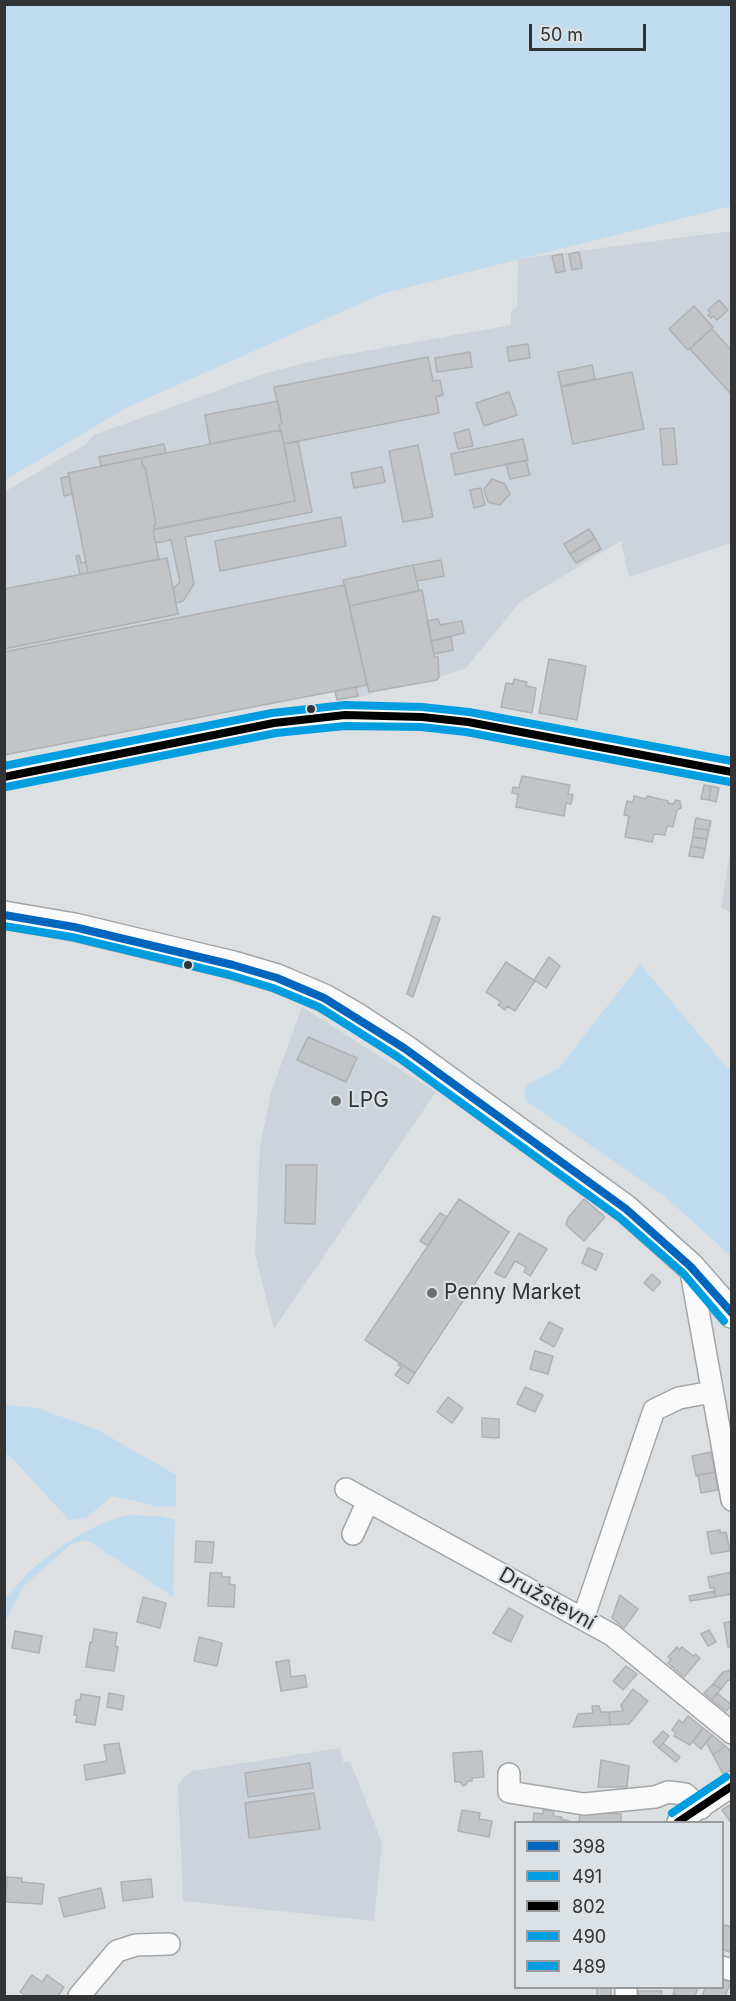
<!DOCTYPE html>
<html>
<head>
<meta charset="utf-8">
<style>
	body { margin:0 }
	#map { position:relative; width:736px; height:2001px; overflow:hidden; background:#dde0e3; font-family:Inter,sans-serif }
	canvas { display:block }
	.frame { position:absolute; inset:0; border:6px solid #313334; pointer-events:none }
	.legend { position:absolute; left:514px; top:1821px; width:210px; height:168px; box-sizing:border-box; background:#dbe1e5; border:2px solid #979b9e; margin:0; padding:8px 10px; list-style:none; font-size:18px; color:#313334 }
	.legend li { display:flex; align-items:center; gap:12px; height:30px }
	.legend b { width:30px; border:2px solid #979b9e }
	.scale { position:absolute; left:529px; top:24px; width:117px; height:27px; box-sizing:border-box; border:3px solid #313334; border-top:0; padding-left:8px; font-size:18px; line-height:21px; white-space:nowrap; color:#313334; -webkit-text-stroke:4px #dbe1e5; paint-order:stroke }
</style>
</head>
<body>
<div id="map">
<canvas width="736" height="2001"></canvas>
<div class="frame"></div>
<ul class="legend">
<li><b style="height:8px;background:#0065bd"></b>398</li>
<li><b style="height:8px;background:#009ee0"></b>491</li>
<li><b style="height:8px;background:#000"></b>802</li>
<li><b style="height:8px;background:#009ee0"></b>490</li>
<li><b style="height:8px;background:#009ee0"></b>489</li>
</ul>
<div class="scale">50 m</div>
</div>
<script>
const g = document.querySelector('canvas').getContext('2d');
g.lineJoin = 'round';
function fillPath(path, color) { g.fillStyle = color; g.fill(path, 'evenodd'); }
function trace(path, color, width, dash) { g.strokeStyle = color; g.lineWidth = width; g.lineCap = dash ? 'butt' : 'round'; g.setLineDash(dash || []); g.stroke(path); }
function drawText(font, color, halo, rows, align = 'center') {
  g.font = font + ' Inter,sans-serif'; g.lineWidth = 4.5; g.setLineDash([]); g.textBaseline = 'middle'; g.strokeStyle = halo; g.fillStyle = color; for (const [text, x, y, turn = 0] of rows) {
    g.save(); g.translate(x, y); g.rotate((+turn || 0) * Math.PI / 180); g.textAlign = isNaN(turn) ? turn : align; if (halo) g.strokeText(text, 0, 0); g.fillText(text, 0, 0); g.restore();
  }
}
fillPath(new Path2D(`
	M731,231V543L629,577L621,541L520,602L466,668L439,677L437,680L373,693L366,696L337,700L334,690L5,755L4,492L86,444L94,435L266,373L321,359L511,325V312L517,307L518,259Z
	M731,845V912L721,908Z
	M302,1007L436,1092L274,1329L255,1254L260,1147L271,1092Z
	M340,1748L343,1762L350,1761L382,1843L374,1921L183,1901L178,1785L184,1777L192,1771Z`), '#ccd3da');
fillPath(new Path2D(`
	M4,5H731V206L382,294L128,407L5,480Z
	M640,964L728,1069L731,1068V1256L664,1196L525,1100V1086L559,1068Z
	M5,1405L37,1408L98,1430L176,1475V1506L160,1507L112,1496L86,1518L69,1520L12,1458L5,1453Z
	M130,1515L160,1516L175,1520L173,1597L87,1540L71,1544L24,1586L5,1622V1598C12,1591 19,1582 27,1574C49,1552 99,1519 130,1515Z`), '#c1dcee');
const building = new Path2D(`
	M579,252L582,268L572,270L569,254Z
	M562,254L565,271L556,273L552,256Z
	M719,300L728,310L717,320L713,316L711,318L708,315L711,313L708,310Z
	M694,306L713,327L688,350L669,329Z
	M712,329L732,351V395L690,349Z
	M528,344L530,358L509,361L507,347Z
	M470,352L472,367L437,372L435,358Z
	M428,357L433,381L440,380L443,395L436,397L439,413L284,444L279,425L282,424L274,387Z
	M592,365L595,379L561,386L558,372Z
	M632,372L644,429L573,444L561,387Z
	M509,392L517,415L484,426L476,403Z
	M278,401L282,424L279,425L280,430L210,444L205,415Z
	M674,428L677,464L663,465L660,429Z
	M469,429L473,446L458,449L454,433Z
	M281,430L295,501L155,529L154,525L156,524L145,467H143L141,458Z
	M523,439L528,460L455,475L451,454Z
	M298,441L312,512L185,537L194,584L183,601L176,603L173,589L180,582L171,540L156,543L153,530L295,501L284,444Z
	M164,444L166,453L101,466L99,457Z
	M418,445L433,517L403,522L389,451Z
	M141,458L143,467H145L156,524L154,525L155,529L153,530L159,559L88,573L68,473Z
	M526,460L530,475L510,479L506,464Z
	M382,467L385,482L354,488L351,473Z
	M69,476L72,494L64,496L61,478Z
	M492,479L505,484L510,494L500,505L488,502L484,489Z
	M481,488L485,505L474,508L470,490Z
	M341,517L346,546L220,571L215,541Z
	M589,529L595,538L570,554L564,544Z
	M595,538L601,549L576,563L570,554Z
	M79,555L81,563L86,562L88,573L80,574L76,556Z
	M167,558L178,614L4,649V589Z
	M441,560L444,576L417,581L413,565Z
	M413,565L419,591L349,606L343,580Z
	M345,585L367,685L4,755V652Z
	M422,590L434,654V657H438L439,677L437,680L369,692L349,606Z
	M438,619L440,625L462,621L464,633L431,641L427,621Z
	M451,637L453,650L434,654L431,641Z
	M549,659L586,666L577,720L539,713Z
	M514,679L527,682L526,686L536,688L532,713L501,707L506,683L513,684Z
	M356,687L358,696L337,700L335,691Z
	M522,776L570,785L568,794L573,795L571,804L566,803L564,816L516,807L518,794L512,793L513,787L519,788Z
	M704,785L711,786L709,800L701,799Z
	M711,786L719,788L716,802L709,800Z
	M634,796L646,799L647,796L668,801V803L673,804L676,800L680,801L681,808L677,810L673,827L667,826L665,835L654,834L652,842L625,837L629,816L624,815L627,801L633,802Z
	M696,818L711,821L709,830L694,828Z
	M694,828L709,830L707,839L693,837Z
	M693,837L707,839L705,849L691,846Z
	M691,846L705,849L703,858L689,856Z
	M433,916L440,918L413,997L407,994Z
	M549,957L560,966L546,988L534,980Z
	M506,962L535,981L515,1011L507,1006L505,1010L498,1005L501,1002L486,992Z
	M308,1037L357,1058L346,1082L297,1060Z
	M286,1165H317L315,1224L285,1223Z
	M459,1199L509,1232L415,1373L365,1340Z
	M584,1199L605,1217L584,1241L566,1225L568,1218Z
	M440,1213L447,1217L428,1246L420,1241Z
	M519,1233L547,1249L530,1276L524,1272L526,1267L515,1261L505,1278L495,1273Z
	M588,1248L603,1254L596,1270L582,1263Z
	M652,1274L661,1282L653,1291L644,1283Z
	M549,1322L563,1329L554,1347L540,1339Z
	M535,1351L553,1356L548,1374L530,1369Z
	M399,1363L415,1373L408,1384L395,1375L401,1367L398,1365Z
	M525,1387L543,1395L535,1412L517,1404Z
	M448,1397L463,1408L452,1423L437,1412Z
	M482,1418L499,1419V1438L482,1437Z
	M711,1452L715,1472L696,1476L692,1456Z
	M715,1472L718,1490L701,1493L698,1475Z
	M720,1530V1533L726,1532L730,1551L711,1554L707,1532Z
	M196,1541L214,1542L212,1563L195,1562Z
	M732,1572V1594L715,1597L714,1588H710L708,1577Z
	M210,1573H222V1577H230L229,1584L235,1585L234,1607L208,1606Z
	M715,1591V1597L690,1601L689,1596Z
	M620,1595L638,1609L624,1628L612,1618Z
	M143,1597L166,1603L160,1628L137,1622Z
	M509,1608L523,1616L511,1642L493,1633Z
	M732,1621V1646L728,1647L724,1623Z
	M94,1629L117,1633L115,1646L118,1647L114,1671L86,1667L90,1642L92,1643Z
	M709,1630L716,1642L708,1646L701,1634Z
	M15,1631L42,1636L39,1653L12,1648Z
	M199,1637L222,1643L217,1666L194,1661Z
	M677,1647L679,1650L682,1647L693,1656L695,1654L700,1658L684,1677L668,1663L671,1659L668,1657Z
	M289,1660L291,1677L305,1675L307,1687L281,1691L276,1662Z
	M626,1666L637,1674L623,1690L613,1681Z
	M732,1670V1680H728L721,1689L713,1684L723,1672Z
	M713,1684L721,1689L712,1700L704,1693Z
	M633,1689L648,1701L629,1724L610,1725L609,1712L623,1711L621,1705Z
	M109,1693L124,1696L122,1710L107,1707Z
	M717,1693L732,1705L726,1711L712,1700Z
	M81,1694L100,1697L95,1725L76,1722L77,1715H74L76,1700H80Z
	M592,1706H599L601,1712H609L610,1725L573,1727L578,1714L593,1713Z
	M688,1716L703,1728L690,1745L674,1736L676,1733L672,1730L679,1720L683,1723Z
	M703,1728L712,1735L701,1749L693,1742Z
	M663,1731L669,1736L659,1748L653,1742Z
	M712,1735L725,1746L713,1755L706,1742Z
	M119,1743L125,1773L86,1780L84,1765L107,1761L104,1745Z
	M663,1743L680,1757L676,1762L659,1748Z
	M725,1746L732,1752V1770L723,1774L713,1755Z
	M482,1751L484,1777L472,1778V1781H468L466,1785L463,1786L460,1782H455L453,1753Z
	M601,1760L629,1766L627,1787H598Z
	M310,1763L313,1788L248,1797L245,1773Z
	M314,1793L320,1829L249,1838L245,1803Z
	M732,1804V1824L722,1810Z
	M462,1810L480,1813L479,1819L492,1821L489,1837L458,1831Z
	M543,1810L554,1811L553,1816L562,1817L561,1819L569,1821V1822H533L534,1813L543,1814Z
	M580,1811L621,1814V1822H579Z
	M7,1877L22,1878V1882L44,1884L42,1904L6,1902Z
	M151,1879L153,1897L123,1901L121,1882Z
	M101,1888L105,1908L64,1917L59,1898Z
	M725,1925L732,1927V1944L729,1952L722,1949V1930Z
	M32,1975L42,1982L47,1975L64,1987L58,1996H26L20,1992Z
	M722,1979L731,1982L725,1996H702L705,1988H722Z
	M597,1988H611V1996H597Z
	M675,1988H698L695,1996H680L673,1994Z
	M639,1991H662L661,1996H639Z`);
fillPath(building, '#c2c4c7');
trace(building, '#afb1b3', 1.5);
const minor = new Path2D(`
	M4,777L274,723L345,715L422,717L468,722L732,772
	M690,1266L732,1500
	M346,1489L612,1635L732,1733
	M353,1534L368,1501
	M583,1619L654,1410L679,1398L712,1392
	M509,1774V1792L584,1804L655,1797L668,1792L685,1794L701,1808
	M678,1822L732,1786
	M722,1967L732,1970
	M79,1996L117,1951L136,1945L169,1944
	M626,1996V1988`);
const major = new Path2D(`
	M4,915L74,927L233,965L277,978L324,998L357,1017L404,1048L626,1209L690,1266L732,1314`);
trace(minor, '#a2a5a6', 24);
trace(major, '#a2a5a6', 30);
trace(minor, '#fafafb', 21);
trace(major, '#fafafb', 27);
trace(new Path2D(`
	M4,915L74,927L233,965L277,978L324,998L404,1048L626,1209L690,1266L732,1313`), '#0065bd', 8);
trace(new Path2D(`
	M4,926L72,937L230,975L273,988L319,1007L398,1057L619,1217L683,1273L724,1321`), '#009ee0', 8);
trace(new Path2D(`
	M4,777L274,723L345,715L422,717L468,722L732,772
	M678,1822L732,1786`), '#000', 8);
trace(new Path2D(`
	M6,787L276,733L345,726L421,727L466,732L730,782`), '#009ee0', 8);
trace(new Path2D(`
	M4,766L272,713L345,705L422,707L469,712L732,761
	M672,1813L726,1777`), '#009ee0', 8);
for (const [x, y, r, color] of [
	[311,709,5,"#313334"],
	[188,965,5,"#313334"],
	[336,1101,6,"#6d7071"],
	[432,1293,6,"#6d7071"]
]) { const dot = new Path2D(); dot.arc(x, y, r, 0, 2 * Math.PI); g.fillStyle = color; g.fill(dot); trace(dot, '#dbe1e5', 2); }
drawText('21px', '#313334', '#dbe1e5', [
	["LPG",348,1101],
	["Penny Market",444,1293]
], 'left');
drawText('21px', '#313334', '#dbe1e5', [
	["Družstevní",547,1599,29]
]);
</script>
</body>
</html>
